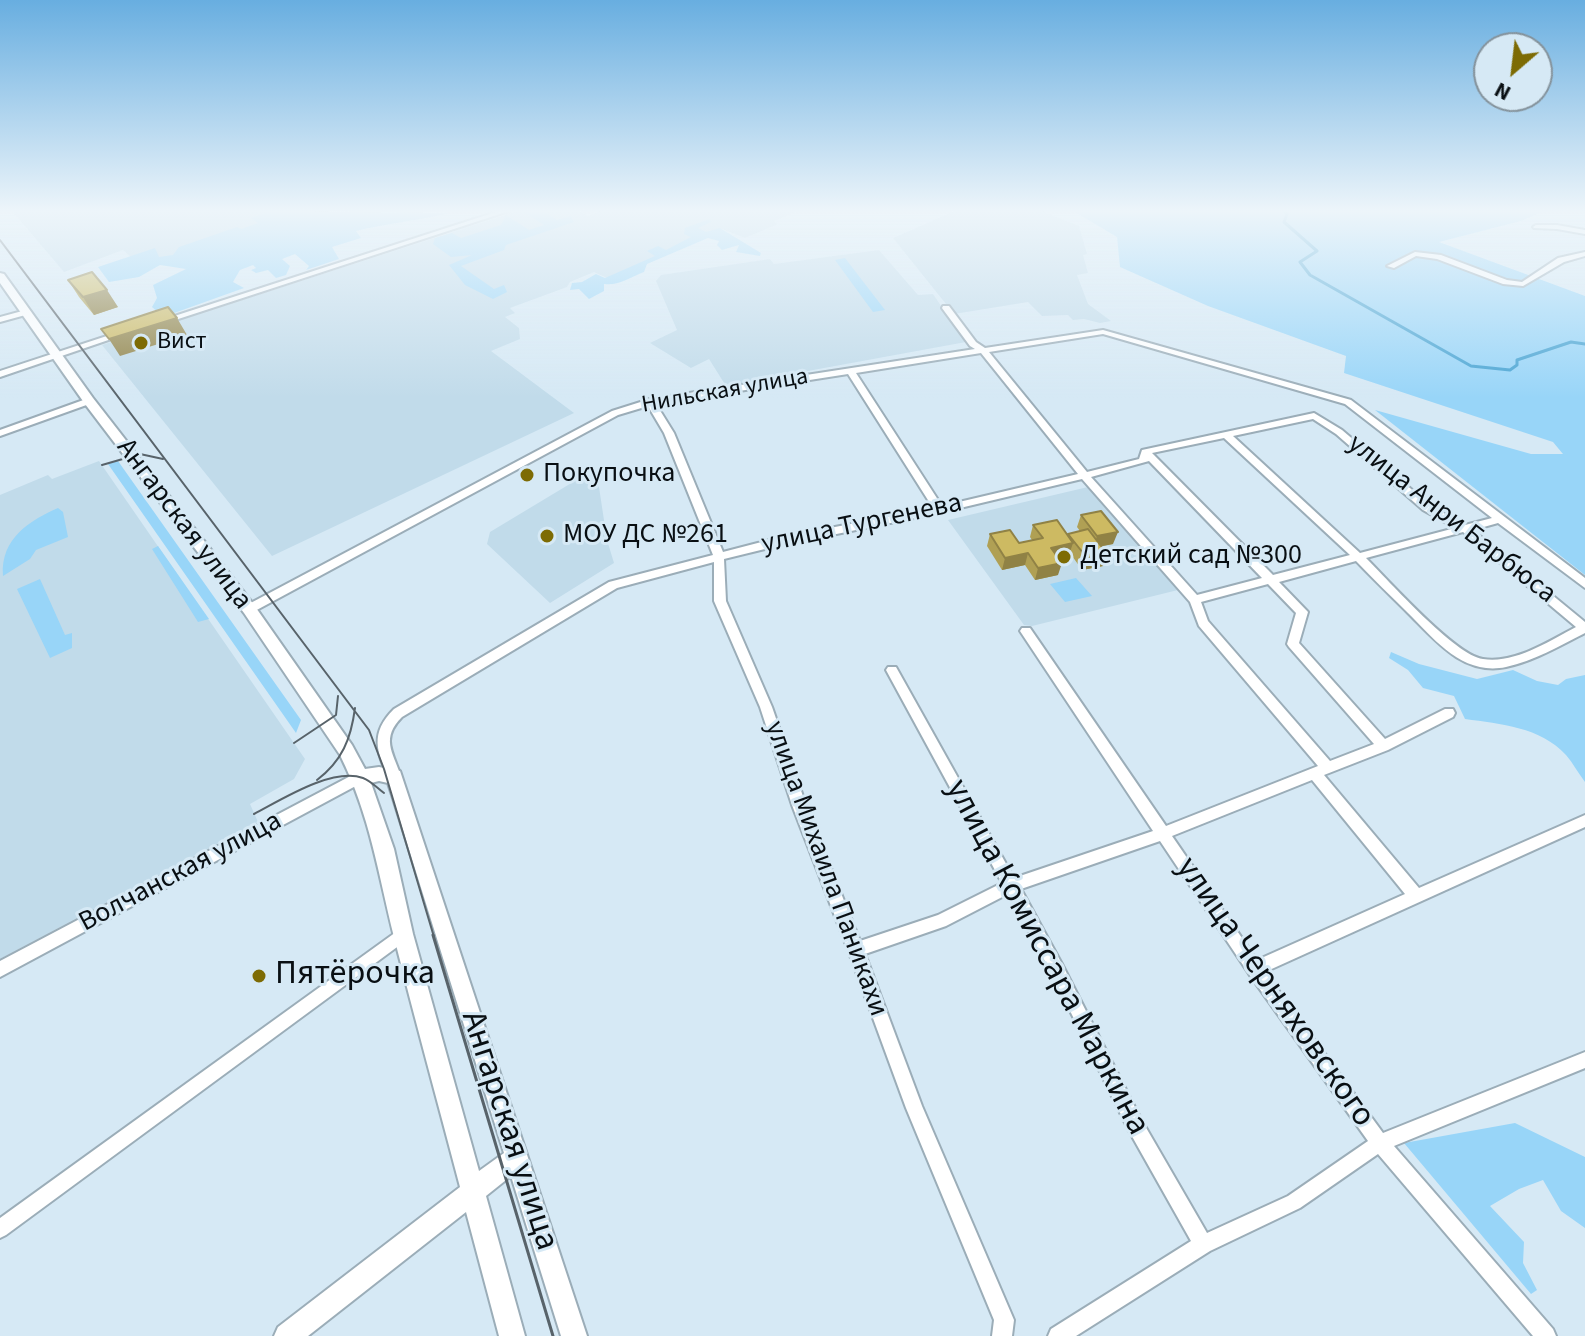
<!DOCTYPE html>
<html>
<head>
<meta charset="utf-8">
<style>
	body { margin:0 }
	#map { position:relative; width:1585px; height:1336px; overflow:hidden; background:#d6e9f5; font-family:"Source Sans 3",sans-serif }
	canvas { display:block }
	.north { position:absolute; left:1473px; top:32px; width:80px; height:80px; box-sizing:border-box; background:#d6e9f5; border:2px solid #84929b; border-radius:50%; rotate:208deg; font-size:22px; font-weight:700; line-height:32px; text-align:center; color:#090f13 }
	.north::after { content:''; display:block; margin:auto; width:28px; height:36px; background:#7d6b04; clip-path:polygon(50% 0,100% 100%,50% 72%,0 100%) }
</style>
</head>
<body>
<div id="map">
<canvas width="1585" height="1336"></canvas>
<div class="north">N</div>
</div>
<script>
const g = document.querySelector('canvas').getContext('2d');
g.lineJoin = 'round';
function fillPath(path, color) { g.fillStyle = color; g.fill(path, 'evenodd'); }
function trace(path, color, width, dash) { g.strokeStyle = color; g.lineWidth = width; g.lineCap = dash ? 'butt' : 'round'; g.setLineDash(dash || []); g.stroke(path); }
function drawText(font, color, halo, rows, align = 'center') {
  g.font = font + ' "Source Sans 3",sans-serif'; g.lineWidth = 6; g.setLineDash([]); g.textBaseline = 'middle'; g.strokeStyle = halo; g.fillStyle = color; for (const [text, x, y, turn = 0] of rows) {
    g.save(); g.translate(x, y); g.rotate((+turn || 0) * Math.PI / 180); g.textAlign = isNaN(turn) ? turn : align; if (halo) g.strokeText(text, 0, 0); g.fillText(text, 0, 0); g.restore();
  }
}
fillPath(new Path2D(`
	M12,211H315L173,262L144,269L123,250L64,272Z
	M518,211H579L588,216L601,211H798L774,221L778,224L745,238L722,229L609,279L594,272L570,282L567,287L510,308L515,313L505,317L519,328L520,339L491,351L574,413L272,556L102,345Z
	M954,211H1042L1079,226L1087,254L1083,255L1088,273L1077,275L1088,304L1111,321L1100,323L1084,319L1073,320L1068,315L1042,316L1028,302L954,314L893,238Z
	M879,250L918,295L933,294L966,342L726,386L709,359L691,368L650,343L677,330L656,281L661,275L770,259L774,264Z
	M99,461L305,759L294,779L250,804L258,822L0,959V495L48,475L52,479Z
	M597,474L607,540L614,563L550,603L487,544L490,532L583,476Z
	M1088,487H1094L1140,539L1138,544L1148,556L1157,558L1182,589L1032,626L1024,625L948,520Z`), '#c1dbea');
fillPath(new Path2D(`
	M271,211L449,213C418,221 388,223 356,231L361,238L332,247L339,259L306,270L309,266L295,254L282,259L290,266L286,275L276,278L268,270L256,273L251,270L256,268L253,265L240,270L233,282L244,288L163,317L152,307L157,298L153,285L186,269L160,265L139,277L109,282L98,267L155,248L159,257L173,255L179,247L237,227L241,229L258,223L251,218Z
	M523,211H543L557,220L571,216L574,222L506,245L504,250L461,266L494,289L504,285L507,292L493,299L465,285L449,265L472,255L451,257L433,244L435,238L452,233L461,238L501,225L506,215L529,230L544,225Z
	M1073,211H1544L1521,221L1439,242L1585,296V575L1375,410L1531,454H1563L1553,442L1344,373L1346,356L1208,306L1120,267L1117,237Z
	M709,219L711,222L698,228L706,232L720,228L761,253L760,256L736,252L739,245L722,250L717,245L719,241L708,238L647,264L644,272C631,277 619,286 604,284V291L589,299L579,289L570,290L572,283L582,282L596,274L605,278L655,256L647,251L658,246L666,250L691,237L684,234L685,228Z
	M845,258L885,310L873,312L835,260Z
	M118,461L301,720L296,733L108,464Z
	M58,508L63,512L68,537L36,550L30,559L3,576C0,538 31,520 58,508Z
	M158,546L209,619L198,622L152,549Z
	M1076,578L1092,596L1065,602L1050,584Z
	M40,579L65,635L72,633V648L50,658L17,589Z
	M1391,652L1419,664L1477,679L1513,670L1537,681L1558,685L1566,679L1585,675V782C1578,773 1573,763 1566,755C1540,727 1501,724 1465,719L1454,696L1423,688L1408,670L1389,658Z
	M1515,1123L1585,1157V1228L1561,1211L1543,1180L1519,1189L1490,1206L1524,1242L1523,1263L1537,1290L1531,1294L1404,1143Z`), '#98d5f8');
trace(new Path2D(`
	M1284,211L1287,214L1284,222L1317,251L1300,262L1310,275L1471,366L1510,370L1517,365V360L1571,342L1585,344`), '#48a4d3', 3);
const street = new Path2D(`
	M499,211H509L166,323L159,321Z
	M1536,225H1557L1585,230V234L1557,229L1534,228L1533,227Z
	M1415,252L1441,255L1507,280L1522,282L1558,258L1585,252V256L1564,262L1523,286L1503,284L1437,259L1416,256L1394,268L1387,266Z
	M943,306H949L976,342L985,348L1103,330L1351,400L1585,578V588L1498,523L1473,530L1585,622V633C1559,646 1534,661 1506,667C1463,676 1435,640 1408,613C1391,596 1373,579 1356,561L1279,582L1308,612L1299,643L1385,739L1445,709H1453L1455,713L1453,717L1388,750L1324,775L1419,888L1585,815V827L1265,972L1383,1133L1585,1052V1068L1394,1146L1553,1329L1556,1336H1533L1378,1154L1300,1208L1210,1251L1076,1336H1048L1051,1329L1191,1241L1129,1131L1052,974L1008,894L946,926L865,954L922,1106L1014,1320L1012,1336H992L994,1320L906,1108L848,950L792,805L760,707L714,601V562L617,588L402,717C381,738 392,751 401,776L399,780L394,782L389,780C377,751 369,734 394,709L609,582L713,555L664,433L648,406L618,415L253,612H245L243,609L245,606L612,411L650,399L975,349L970,346L942,308ZM1103,334L1345,404L1492,518L1465,525L1431,506L1342,430L1314,413L1142,450L1139,459L1087,472L989,352ZM981,353L1078,474L942,506L856,373ZM848,374L933,508L773,539L723,552L674,433L656,404ZM1313,419L1336,434L1423,510L1455,528L1360,553L1233,436ZM1224,438L1350,555L1273,575L1152,453ZM1149,461L1262,578L1197,595L1091,477ZM1082,479L1190,602L1199,626L1318,766L1166,826L1030,628H1022L1020,631L1022,634L1153,831L1014,878L896,667H888L886,670L1002,883L938,915L860,941L806,805L772,707L726,601L724,559L773,547L939,513ZM1463,532L1576,627C1549,641 1515,664 1483,659C1456,656 1388,580 1366,558ZM1268,584L1296,613L1287,644L1289,647L1374,744L1330,761L1208,621L1201,602ZM1312,780L1405,894L1257,960L1172,836ZM1160,841L1249,974L1368,1141L1288,1196L1207,1233L1141,1119L1062,964L1021,889Z
	M26,310L30,312L29,314L0,322V317Z
	M119,332L126,334L0,377V371Z
	M89,398L93,401L92,403L0,436V430Z
	M360,771L365,773L367,777L365,781L0,977V961Z
	M403,927L408,929L411,934L408,939L6,1235L0,1238V1218Z`);
const secondary = new Path2D(`
	M0,273L4,274L93,398L254,605L352,745L365,769L379,767L400,771L587,1336H561L511,1176L486,1196L525,1336H499L466,1212L308,1336H274L278,1327L460,1187C438,1103 415,1020 394,937C378,873 370,815 340,755L244,613L85,404L0,283ZM379,781L388,783L392,795L504,1153L479,1171L413,934L394,849L371,783Z`);
trace(street, '#9badb8', 4);
trace(secondary, '#9badb8', 4);
fillPath(street, '#fff');
fillPath(secondary, '#fff');
trace(new Path2D(`
	M0,240L369,730L384,769L434,937
	M102,465L140,454L163,459
	M294,743L336,715L338,696
	M317,780C342,761 351,739 355,708
	M254,814C281,800 332,767 363,778C371,781 377,788 384,793`), '#58636a', 2);
trace(new Path2D(`
	M433,935L553,1336`), '#58636a', 3);
fillPath(new Path2D(`
	M68,280L118,307L94,315L79,297Z
	M1081,515L1113,544L1101,546L1103,566L1082,570L1070,553L1069,555L1058,557V575L1035,580L1025,565L1002,570L987,546L990,534L1019,543L1032,540L1030,537L1033,525L1068,535V534L1080,531L1077,527Z`), '#b0a054');
fillPath(new Path2D(`
	M107,290L118,307L94,315L83,297Z
	M177,318L187,335L120,356L109,339Z
	M1118,532L1113,544L1093,548L1097,536Z
	M1073,543L1069,555L1047,560L1051,548Z
	M1028,553L1025,565L1002,570L1005,558Z
	M1107,554L1103,566L1082,570L1087,558Z
	M1062,563L1058,575L1035,580L1038,568Z`), '#908245');
const building = new Path2D(`
	M92,272L107,290L83,297L68,280Z
	M168,307L177,318L109,339L101,329Z
	M1101,511L1118,532L1097,536L1081,515Z
	M1057,520L1073,543L1051,548L1062,563L1038,568L1028,553L1005,558L990,534L1010,530L1019,543L1043,538L1033,525Z
	M1088,529L1107,554L1087,558L1068,534Z`);
fillPath(building, '#cdba62');
trace(building, '#908245', 2);
const sky = g.createLinearGradient(0, 0, 0, 398);
sky.addColorStop(0, '#68aee0');
sky.addColorStop(0.53, '#edf5fa');
sky.addColorStop(1, '#edf5fa00');
g.fillStyle = sky;
g.fillRect(0, 0, 1585, 398);
for (const [x, y, r, color] of [
	[141,343,8,"#7d6b04"],
	[527,475,8,"#7d6b04"],
	[547,536,8,"#7d6b04"],
	[1064,557,8,"#7d6b04"],
	[259,976,8,"#7d6b04"]
]) { const dot = new Path2D(); dot.arc(x, y, r, 0, 2 * Math.PI); g.fillStyle = color; g.fill(dot); trace(dot, '#d6e9f5', 3); }
drawText('24px', '#090f13', '#d6e9f5', [
	["Вист",157,343]
], 'left');
drawText('24px', '#090f13', '#d6e9f5', [
	["Нильская улица",725,392,-10]
]);
drawText('28px', '#090f13', '#d6e9f5', [
	["Покупочка",543,475],
	["МОУ ДС №261",563,536],
	["Детский сад №300",1080,557]
], 'left');
drawText('28px', '#090f13', '#d6e9f5', [
	["улица Анри Барбюса",1451,520,38],
	["Ангарская улица",183,525,53],
	["улица Тургенева",862,525,-12],
	["улица Михаила Паникахи",825,869,70],
	["Волчанская улица",181,873,-28]
]);
drawText('34px', '#090f13', '#d6e9f5', [
	["улица Комиссара Маркина",1046,958,62],
	["улица Черняховского",1274,993,55],
	["Ангарская улица",508,1131,72]
]);
drawText('34px', '#090f13', '#d6e9f5', [
	["Пятёрочка",275,976]
], 'left');
</script>
</body>
</html>
